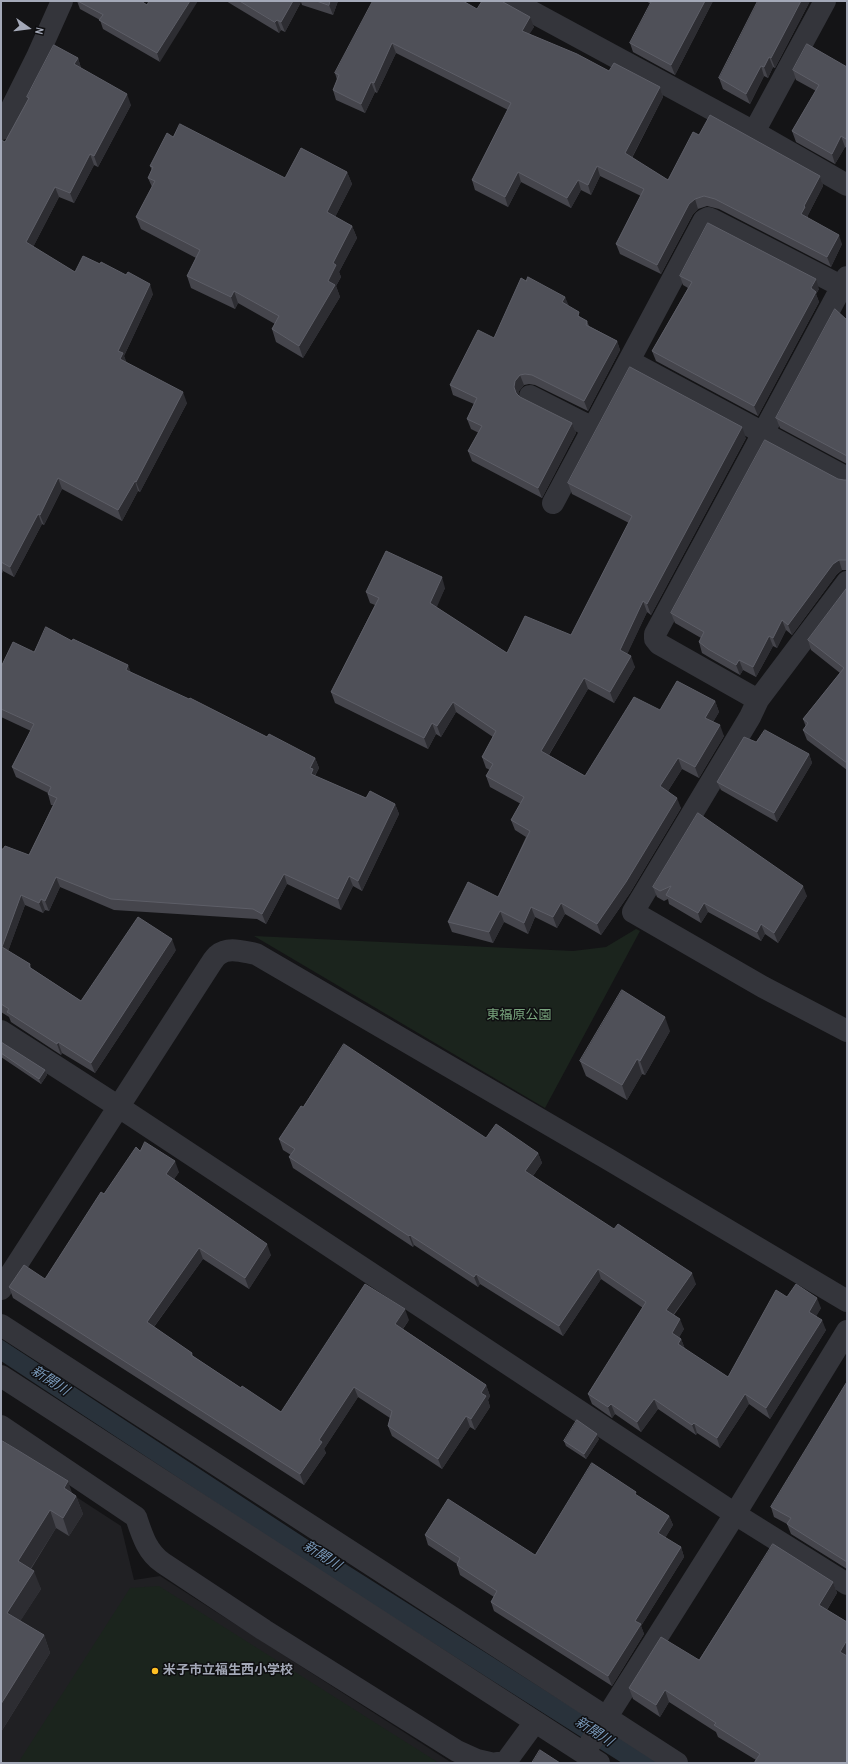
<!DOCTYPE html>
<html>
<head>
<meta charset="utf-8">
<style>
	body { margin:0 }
	#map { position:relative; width:848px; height:1764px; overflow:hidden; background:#141416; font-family:"Archivo Narrow",sans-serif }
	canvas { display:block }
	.frame { position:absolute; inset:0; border:2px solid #a4a9b8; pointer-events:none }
	.north { position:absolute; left:8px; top:8px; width:40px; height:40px; -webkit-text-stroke:3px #0f0f11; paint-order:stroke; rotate:104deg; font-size:11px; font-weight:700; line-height:16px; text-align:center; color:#a4a9b8 }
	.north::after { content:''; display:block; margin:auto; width:14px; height:18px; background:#a4a9b8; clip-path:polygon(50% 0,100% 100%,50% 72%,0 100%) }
</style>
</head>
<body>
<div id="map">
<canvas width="848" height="1764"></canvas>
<div class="frame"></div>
<div class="north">N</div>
</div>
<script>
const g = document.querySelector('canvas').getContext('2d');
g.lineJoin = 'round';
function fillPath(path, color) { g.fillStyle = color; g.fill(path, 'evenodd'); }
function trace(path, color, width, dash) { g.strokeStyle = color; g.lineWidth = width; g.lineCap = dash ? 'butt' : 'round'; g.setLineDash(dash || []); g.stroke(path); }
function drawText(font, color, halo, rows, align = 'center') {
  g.font = font + ' "Archivo Narrow","Noto Sans JP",sans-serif'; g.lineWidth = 3; g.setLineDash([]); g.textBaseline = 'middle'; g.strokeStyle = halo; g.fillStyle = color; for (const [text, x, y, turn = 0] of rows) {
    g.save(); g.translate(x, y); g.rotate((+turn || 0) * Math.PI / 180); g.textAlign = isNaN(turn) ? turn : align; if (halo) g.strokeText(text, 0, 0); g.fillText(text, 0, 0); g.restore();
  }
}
fillPath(new Path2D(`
	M1,1448L121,1526L134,1580L160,1576L452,1763H1Z`), '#202023');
fillPath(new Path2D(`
	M636,929L640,931L545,1108L254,936L573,951L606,947Z
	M159,1586L439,1763H18L130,1588Z`), '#1b241d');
fillPath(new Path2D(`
	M1,1339L325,1551L660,1763H622L315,1568L1,1361Z`), '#29323b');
trace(new Path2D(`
	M512,1L754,132L847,185
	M1,129L37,57L62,1
	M754,132L825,1
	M629,361L847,478
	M530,396L593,428
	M553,503L704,220L708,218L713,220L847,289
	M847,582L758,700L750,717L633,912L763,987L847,1031
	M758,700L659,644L655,639V634L847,277
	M1,1031L119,1107L735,1514L847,1584
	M1,1289L210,965C212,962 215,957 218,955C228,946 244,952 256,954L608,1159L847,1301
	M1,1325L677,1763
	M1,1376L599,1763
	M1,1426L136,1517C142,1535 147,1552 163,1563L264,1630L457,1751L477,1760L490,1763
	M584,1753L735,1514L847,1331
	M497,1763H505L535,1722`), '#34353b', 22);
fillPath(new Path2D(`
	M77,1H141L147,5L160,62L103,29L100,20L80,9Z
	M226,1H338L333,15L302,5L301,2L285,32L281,30L279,33Z
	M373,1L477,9L503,2L534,27L529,34L609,71L660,87L663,97L632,158L668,180L699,135L820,176L823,186L808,215V218L842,244L831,267L719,209L707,206L698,209L693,214L661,274L620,254L616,244L641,196L600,176L591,195L581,190L571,208L521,182L508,207L475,190L472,180L508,110L396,53L377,93L375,92L365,113L336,100L333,90L337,80L335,73Z
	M646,1H713L675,75L633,52L630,43L651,4Z
	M810,1L775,68L773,67L768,78L764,76L750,104L723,89L719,78Z
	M78,58L81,68L131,105L98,167L94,165L74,203L59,197L33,247L75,272L153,294L124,356L126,362L187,403L140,492L138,491L122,521L62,489L44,525L42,524L14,577L3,571L1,575V140L5,142L28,99L27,97Z
	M847,67V148L845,147L835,164L796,142L792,131L816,91L796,80L793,70Z
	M173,137L285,178L347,172L352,184L335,217L352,226L357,238L339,272L341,277L336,286L340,297L303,358L276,342L272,329L275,324L238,303L235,309L191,288L187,276L196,258L141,229L136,217L152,187L148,178L152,170L150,166Z
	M680,276L819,289L816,294L819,302L758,416L656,361L652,351L688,288L683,285Z
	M565,297L568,306L581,318L587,321L589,326L617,341L620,350L588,411L535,385L529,384L524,385L519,391L518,395L520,397L572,423L576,433L542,498L472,461L468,451L479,433L471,429L467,419L474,404L453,395L450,385L494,338Z
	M847,320V464L780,428L776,418Z
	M746,438L651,615L647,612L627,654L635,667L614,703L588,689L549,755L585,776L660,710L715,701L719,712L713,722L724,736L699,778L682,769L668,791L681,808L630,893L601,935L565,914L557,928L535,917L528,934L504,922L493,943L452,932L448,922L498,897L526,837L515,830L511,820L521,804L490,787L486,776L490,770L486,768L482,757L493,737L456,712L441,737L436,734L428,749L335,703L331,692L375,605L370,603L366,592L445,588L436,607L507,653L571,635L629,523L572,494L568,483Z
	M838,479L844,480H847V570H842L837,574L792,635L786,630L777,648L773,646L756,677L743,670L740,675L712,659L702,653L699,642L701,638L675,623L671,613Z
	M847,588V770L807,740L803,730L806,727L803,719L840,673L811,650L808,640Z
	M34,652L130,672L267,737L315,758L319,768L315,776L366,798L395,804L399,814L362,891L353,886L341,910L287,884L266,924L257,919L114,910L60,887L49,911L45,910L43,913L25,905L8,951L30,964L31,968L81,1001L176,950L95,1073L62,1053L61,1055L11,1022L9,1017L1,1012V849L29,855L53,805H51L48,794V793L16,777L12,767L31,731L1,717V667Z
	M756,742L809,754L812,763L777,822L721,790L717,782Z
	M698,813L807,896L778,943L765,934L761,941L708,912L701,923L669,904L668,899L664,901L657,897L653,887Z
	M670,1031L645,1075L642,1074L627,1100L586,1076L580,1061Z
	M1,1042L45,1070L47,1075L41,1084L1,1057Z
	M303,1107L486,1138L538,1153L542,1163L533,1176L696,1284L674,1315L684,1329L679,1337L681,1339L685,1349L728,1377L787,1297L821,1308L816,1316L826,1330L770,1419L749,1404L720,1448L697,1433L696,1435L658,1409L641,1432L615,1414L612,1418L592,1404L588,1394L643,1308L601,1279L563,1336L480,1284L478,1287L414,1245L413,1247L293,1168L289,1157L291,1155L283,1150L279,1139Z
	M140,1151L179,1172L174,1179L271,1255L249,1289L203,1259L154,1327L192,1353L193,1356L241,1388L281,1412L409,1320L403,1329L486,1385L490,1396L488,1400L490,1407L475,1430L470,1427L442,1469L392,1436L388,1426L390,1418L358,1397L324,1449L326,1453L304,1485L13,1298L9,1287L45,1279L104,1194Z
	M847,1382V1569L791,1534L787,1524L774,1517L771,1507Z
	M599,1439L586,1459L566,1446L564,1441Z
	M1,1440L76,1496L83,1514L69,1536L56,1528L31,1569L41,1589L20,1621L44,1635L50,1653L1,1732Z
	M638,1496L669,1516L673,1525L665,1538L681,1547L684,1557L641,1626L644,1634L612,1686L494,1611L491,1602L494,1597L460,1575L457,1565V1564L428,1545L425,1535L535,1555Z
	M833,1582L837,1593L827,1610L847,1622L756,1760L718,1737L716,1732L669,1702L660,1717L633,1699L629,1688L699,1660Z`), '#45454c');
fillPath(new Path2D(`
	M190,1H198L160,62L157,53Z
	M293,1H301V2L285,32L281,22Z
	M330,1H338L333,15L329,5Z
	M705,1H713L675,75L671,65Z
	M801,1H810L775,68L771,58Z
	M530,17L534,27L526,40L522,31Z
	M277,20L281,30L279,33L275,22Z
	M392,43L396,53L377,93L374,83Z
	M769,57L773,67L768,78L764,67Z
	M78,58L81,68L78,75L74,64Z
	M761,66L764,76L750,104L746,94Z
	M371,82L375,92L365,113L361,104Z
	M660,87L663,97L629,163L625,153Z
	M127,94L131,105L98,167L94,156Z
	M841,136L845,147L835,164L832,154Z
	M90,154L94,165L74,203L70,193Z
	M597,166L600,176L591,195L588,185Z
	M347,172L352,184L331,225L327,212Z
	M518,172L521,182L508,207L505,197Z
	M820,176L823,186L808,215V216L805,224L801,214L804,206Z
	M578,180L581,190L571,208L567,198Z
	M55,187L59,197L30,253L26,242Z
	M695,199L698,209L693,214L661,274L657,265L689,204Z
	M352,226L357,238L339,272L341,277L336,286L340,297L303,358L299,346L328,281L333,263Z
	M839,235L842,244L831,267L827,257Z
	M816,279L819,289L816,294L819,302L758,416L754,406Z
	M150,284L153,294L124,356L127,363L124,369L118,351Z
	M234,291L238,303L235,309L231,297Z
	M565,297L569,306L562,302Z
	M617,341L620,350L588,411L584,401Z
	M520,375L524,385L519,391L518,397L514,387L515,381Z
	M183,392L187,403L140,492L136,482Z
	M572,423L576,433L542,498L538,488Z
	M742,427L746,438L651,615L647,604Z
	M58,478L62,489L44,525L40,515Z
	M135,481L138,491L122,521L118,510Z
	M38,514L42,524L14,577L10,567Z
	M839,560L842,570L837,574L792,635L788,625L833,564Z
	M1,567L3,571L1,575Z
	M442,577L445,588L434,614L430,603Z
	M643,601L647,612L624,661L620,650Z
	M782,620L786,630L777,648L773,638Z
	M769,636L773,646L756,677L753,667Z
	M631,656L635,667L614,703L610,692Z
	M739,660L743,670L740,675L736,665Z
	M128,665L132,675L126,670Z
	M584,678L588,689L545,761L541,751Z
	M715,701L719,712L709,729L705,718Z
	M453,702L456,712L441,737L437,726Z
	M432,723L436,734L428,749L424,738Z
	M720,725L724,736L699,778L695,767Z
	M809,754L812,763L777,822L774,813Z
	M315,758L319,768L315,775L317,780L311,774L310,768Z
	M678,758L682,769L664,797L660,786Z
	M677,798L681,808L630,893L601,935L597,924Z
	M395,804L399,814L362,891L358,881Z
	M284,874L287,884L266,924L262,914Z
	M349,876L353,886L341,910L338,899Z
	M56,877L60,887L49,911L45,901Z
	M803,886L807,896L778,943L774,933Z
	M21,895L25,905L6,957L2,947Z
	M41,899L45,910L43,913L39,903Z
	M561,903L565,914L557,928L553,917Z
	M704,903L708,912L701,923L698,913Z
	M531,907L535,917L528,934L524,923Z
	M500,911L504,922L493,943L489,932Z
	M761,924L765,934L761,941L757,932Z
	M172,939L176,950L95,1073L91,1063Z
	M665,1017L670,1031L645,1075L640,1061Z
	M58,1042L62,1053L61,1055L57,1044Z
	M637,1059L642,1074L627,1100L622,1085Z
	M45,1070L47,1075L41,1084L39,1079Z
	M538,1153L542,1163L529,1181L525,1171Z
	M175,1161L179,1172L170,1185L166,1174Z
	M410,1235L414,1245L413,1247L409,1236Z
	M267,1244L271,1255L249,1289L245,1278Z
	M199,1248L203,1259L150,1332L147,1322Z
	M598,1269L601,1279L563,1336L559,1326Z
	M692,1273L696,1284L669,1320L666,1310Z
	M476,1274L480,1284L478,1287L474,1277Z
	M817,1298L821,1308L813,1322L809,1312Z
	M405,1309L409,1320L399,1334L395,1324Z
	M680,1319L684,1329L676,1343L672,1333Z
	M822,1320L826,1330L770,1419L766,1408Z
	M681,1339L685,1349L678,1344Z
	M486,1385L490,1396L488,1400L490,1407L475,1430L471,1419L481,1393Z
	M354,1387L358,1397L324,1449L326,1453L304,1485L300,1474L319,1440Z
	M745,1394L749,1404L720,1448L717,1438Z
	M654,1399L658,1409L641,1432L637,1422Z
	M611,1404L615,1414L612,1418L608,1407Z
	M466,1416L470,1427L442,1469L438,1459Z
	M694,1423L697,1433L696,1435L692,1425Z
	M597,1434L599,1439L586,1459L584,1454Z
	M68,1481L74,1499L76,1496L83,1514L69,1536L63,1518L64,1488Z
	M50,1510L56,1528L24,1579L18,1561Z
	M669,1516L673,1525L662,1543L658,1533Z
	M681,1547L684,1557L641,1626L644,1634L612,1686L608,1676L635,1621Z
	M34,1571L41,1589L14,1631L7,1613Z
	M833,1582L837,1593L823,1616L819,1605Z
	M44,1635L50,1653L1,1732V1704Z
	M847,1640V1658L840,1652Z
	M665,1690L669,1702L660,1717L656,1705Z`), '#2d2d32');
const building = new Path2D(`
	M78,1H141L147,5L149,1H190L157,53L99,20L103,15Z
	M240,1H293L281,22L277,20L275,22Z
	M317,1H330L329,5Z
	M373,1H463L477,9L482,1H502L503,2L530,17L522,31L577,54L609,71L614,63L660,87L625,153L668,180L693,132L699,135L710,115L820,176L804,206L805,207L801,214L839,235L827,257L715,199L704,196L695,199L689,204L657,265L616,244L644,189L597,166L588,185L578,180L567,198L518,172L505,197L472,180L511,103L392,43L374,83L371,82L361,104L333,90L339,75L335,73Z
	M652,1H705L671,65L630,43Z
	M758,1H801L771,58L769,57L764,67L761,66L746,94L719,78Z
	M807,44L847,67V137L846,139L841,136L832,154L792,131L819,85L793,70Z
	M54,45L78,58L74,64L127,94L94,156L90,154L70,193L55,187L26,242L75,272L83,256L100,264L101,262L126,275L128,272L150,284L118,351L123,353L120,359L183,392L136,482L135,481L118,510L58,478L40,515L38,514L10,567L1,562V140L5,142L29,98L27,97Z
	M180,124L285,178L301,148L347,172L327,212L352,226L333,263L336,265L328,281L335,285L299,346L272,329L279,316L234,291L231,297L187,276L200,250L136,217L155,181L148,178L153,167L150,166L167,133L173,137Z
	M708,223L816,279L811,288L816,292L754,406L652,351L692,282L680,276Z
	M528,277L565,297L562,302L579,312L578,316L587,321L586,325L617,341L584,401L532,375L525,374L520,375L515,381L514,387L516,393L520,397L572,423L538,488L468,451L482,426L467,419L477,398L450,385L478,330L494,338L521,278L526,281Z
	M835,309L847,320V456L776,418Z
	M630,367L742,427L647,604L643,601L620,650L631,656L610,692L584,678L541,751L585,776L634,697L660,710L677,681L715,701L705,718L720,725L695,767L678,758L660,786L677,798L626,882L597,924L561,903L553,917L531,907L524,923L500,911L489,932L448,922L468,882L498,897L530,831L511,820L524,797L486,776L493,764L482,757L496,731L453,702L437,726L432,723L424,738L331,692L379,598L366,592L386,551L442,577L430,603L507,653L525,616L571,635L632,516L568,483Z
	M765,440L838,479L844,480H847V560H839L833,564L788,625L782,620L773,638L769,636L753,667L739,660L736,665L708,649L699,642L704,632L671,613Z
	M847,588V763L803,730L808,723L803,719L844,668L808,640Z
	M46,627L72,641L73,639L128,665L126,670L189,699L190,698L267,737L269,734L315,758L310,768L313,769L311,774L366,798L370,791L395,804L358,881L349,876L338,899L284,874L262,914L253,909L111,899L56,877L45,901L41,899L39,903L21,895L2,947L30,964L29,967L81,1001L138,917L172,939L91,1063L58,1042L57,1044L7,1012L9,1009L1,1004V849H3L5,846L29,855L57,798L48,794L51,787L12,767L34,724L1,709V667L13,642L34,652Z
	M765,730L809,754L774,813L717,782L744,737L756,742Z
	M698,813L803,886L774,933L761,924L757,932L704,903L698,913L666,895L671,886L660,891L653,887Z
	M622,990L665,1017L640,1061L637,1059L622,1085L580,1061Z
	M1,1042L45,1070L39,1079L1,1053Z
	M344,1044L486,1138L496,1124L538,1153L525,1171L614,1229L618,1224L692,1273L666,1310L680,1319L672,1333L681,1339L678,1344L728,1377L776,1290L787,1297L796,1284L817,1298L809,1312L822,1320L766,1408L745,1394L717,1438L694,1423L692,1425L654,1399L637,1422L611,1404L608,1407L588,1394L646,1302L598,1269L559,1326L476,1274L474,1277L410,1235L409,1236L289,1157L295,1149L279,1139L301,1106L303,1107Z
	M145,1142L175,1161L166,1174L267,1244L245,1278L199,1248L147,1322L192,1353L191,1355L241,1388L242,1386L281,1412L365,1284L405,1309L395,1324L486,1385L481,1393L486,1396L471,1419L466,1416L438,1459L388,1426L392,1411L354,1387L319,1440L322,1442L300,1474L9,1287L24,1265L45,1279L101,1192L104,1194L136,1147L140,1151Z
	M847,1382V1562L787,1524L791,1518L771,1507Z
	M577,1420L597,1434L584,1454L564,1441Z
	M1,1440L68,1481L64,1488L76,1496L63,1518L50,1510L18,1561L34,1571L7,1613L44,1635L1,1704Z
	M592,1463L636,1492L635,1494L669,1516L658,1533L681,1547L635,1621L641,1624L608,1676L491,1602L497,1591L457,1565L460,1558L425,1535L448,1499L535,1555Z
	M773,1544L833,1582L819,1605L847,1622V1640L840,1652L847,1656V1763H754L760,1754L714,1725L716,1723L665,1690L656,1705L629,1688L661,1637L699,1660Z
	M540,1750L560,1763H532Z`);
fillPath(building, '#4f5058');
trace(building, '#5d5e67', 1);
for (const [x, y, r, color] of [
	[155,1671,4,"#ffbf23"]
]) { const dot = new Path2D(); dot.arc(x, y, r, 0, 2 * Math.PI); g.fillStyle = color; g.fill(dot); trace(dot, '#0f0f11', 1.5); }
drawText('13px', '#79a57e', '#0f0f11', [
	["東福原公園",519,1016]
]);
drawText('bold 13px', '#a4a9b8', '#0f0f11', [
	["米子市立福生西小学校",163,1671]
], 'left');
drawText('italic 14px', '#7796b6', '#0f0f11', [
	["新開川",50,1381,33],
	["新開川",322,1556,33],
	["新開川",594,1732,33]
]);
</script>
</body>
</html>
